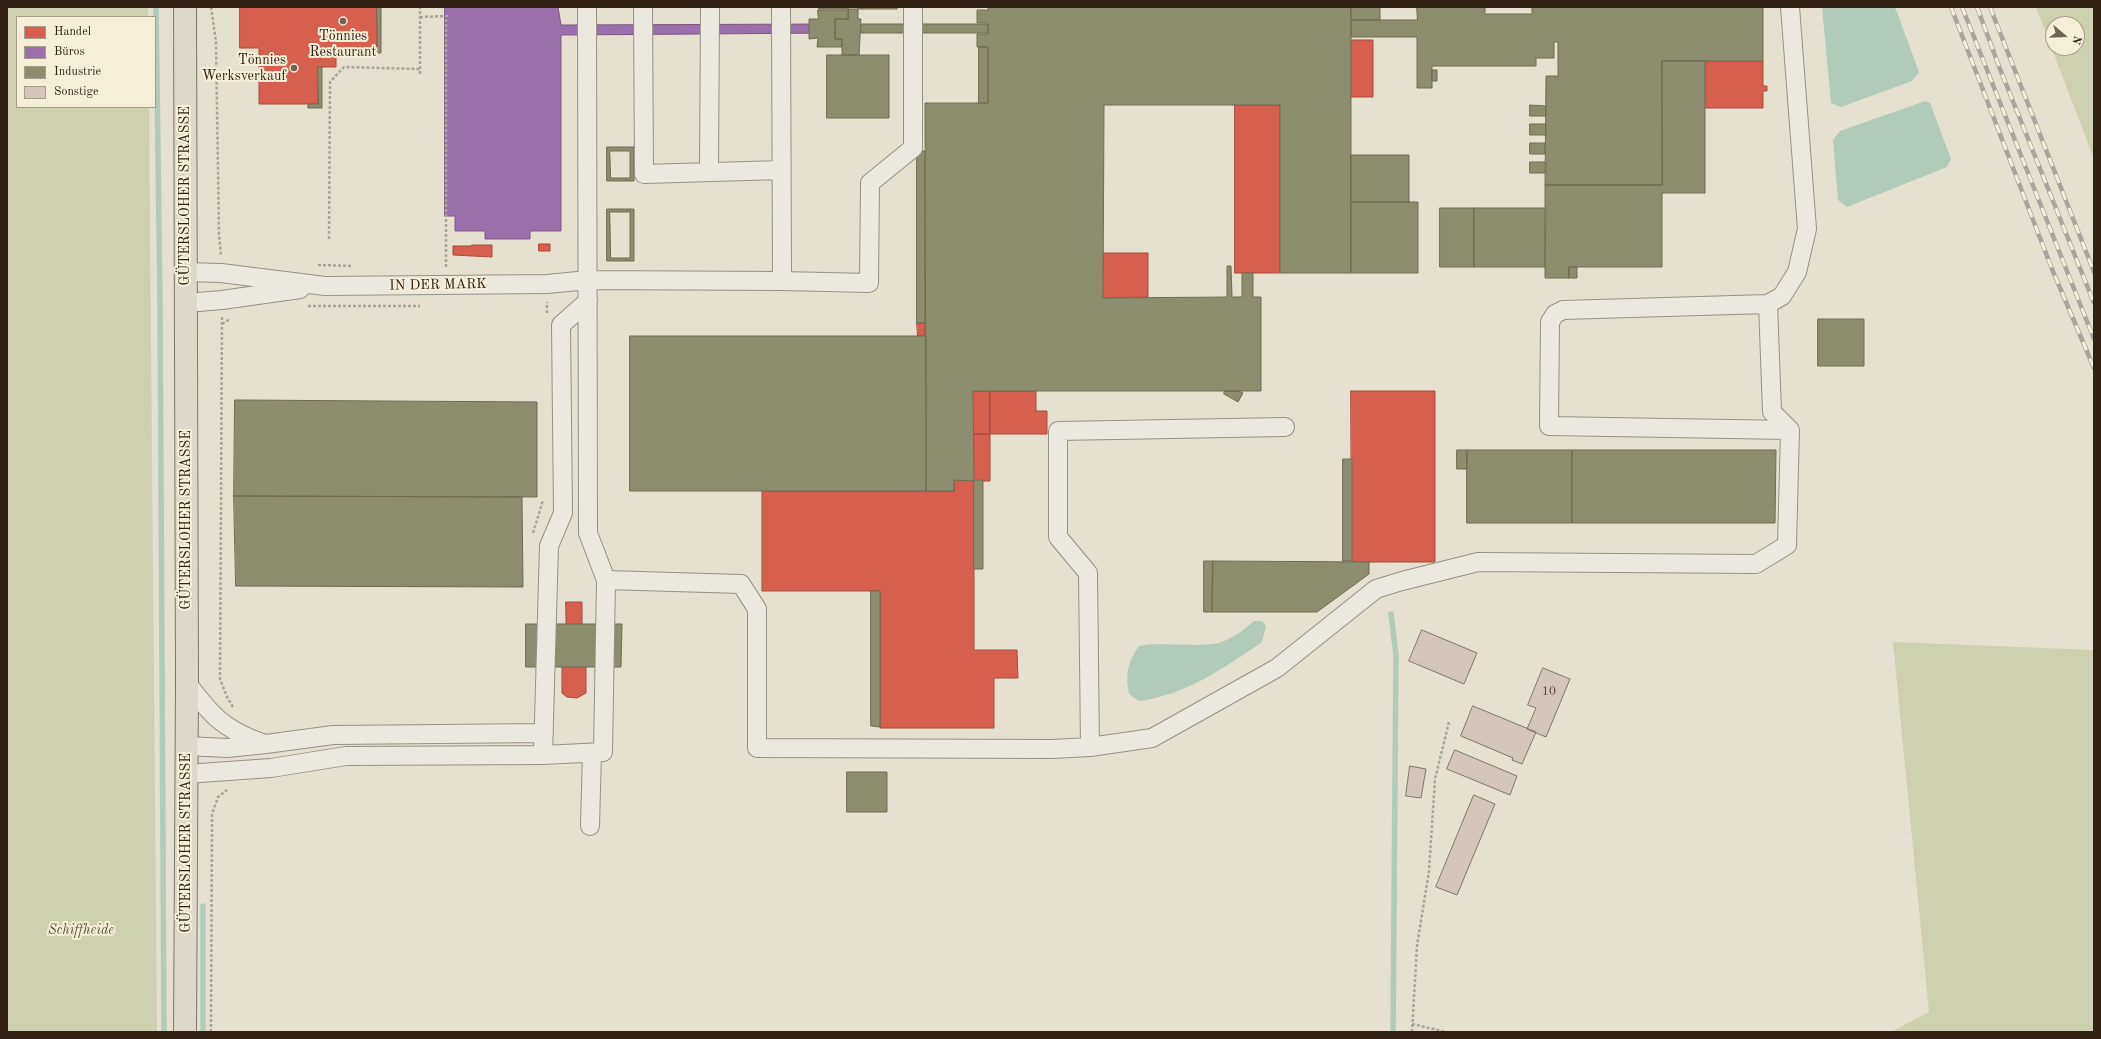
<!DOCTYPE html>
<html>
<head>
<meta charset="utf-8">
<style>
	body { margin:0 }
	#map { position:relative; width:2101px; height:1039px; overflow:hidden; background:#e5e0cf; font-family:"Old Standard TT",serif }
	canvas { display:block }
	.frame { position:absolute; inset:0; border:8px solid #312115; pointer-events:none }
	.legend { position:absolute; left:16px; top:16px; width:140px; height:92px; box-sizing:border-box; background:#f5efd9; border:1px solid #a79d8b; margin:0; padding:5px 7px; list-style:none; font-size:12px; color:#312115 }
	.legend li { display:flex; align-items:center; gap:8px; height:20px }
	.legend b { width:20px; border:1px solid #a79d8b }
	.north { position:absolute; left:2045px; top:16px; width:40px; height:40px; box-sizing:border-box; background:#f5efd9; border:1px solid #a79d8b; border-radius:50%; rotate:109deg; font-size:11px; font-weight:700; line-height:16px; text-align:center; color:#312115 }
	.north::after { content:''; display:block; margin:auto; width:14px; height:18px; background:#706456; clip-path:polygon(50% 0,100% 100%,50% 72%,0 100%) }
</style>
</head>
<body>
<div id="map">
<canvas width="2101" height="1039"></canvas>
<div class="frame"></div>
<ul class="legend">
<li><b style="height:11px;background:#d6604d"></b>Handel</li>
<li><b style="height:11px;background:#9970ab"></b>Büros</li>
<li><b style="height:11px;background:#8c8c6e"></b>Industrie</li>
<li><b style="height:11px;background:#d4c5ba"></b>Sonstige</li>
</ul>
<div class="north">N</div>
</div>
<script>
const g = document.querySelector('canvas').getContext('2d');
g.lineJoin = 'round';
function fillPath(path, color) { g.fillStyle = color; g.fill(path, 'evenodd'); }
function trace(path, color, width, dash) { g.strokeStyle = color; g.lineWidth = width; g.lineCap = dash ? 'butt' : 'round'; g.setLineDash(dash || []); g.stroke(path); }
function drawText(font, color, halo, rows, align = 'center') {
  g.font = font + ' "Old Standard TT",serif'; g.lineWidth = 4; g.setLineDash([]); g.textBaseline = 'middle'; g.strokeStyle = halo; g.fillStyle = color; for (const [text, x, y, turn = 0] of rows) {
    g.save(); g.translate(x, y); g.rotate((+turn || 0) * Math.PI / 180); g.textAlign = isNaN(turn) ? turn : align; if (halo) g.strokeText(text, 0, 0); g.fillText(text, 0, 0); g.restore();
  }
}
fillPath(new Path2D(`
	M7,7H148V17H17V107H149L157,1032H7Z
	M2036,7H2094V159ZM2053,24H2077V48H2053Z
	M1893,642L2094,650V1032H1891L1929,1012Z`), '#cdd1af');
fillPath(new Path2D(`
	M1822,7H1895L1919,72L1912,81L1841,107L1831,103Z
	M1925,101L1930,103L1951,159L1947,167L1847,207L1838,200L1833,140L1840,131Z
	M1254,621H1262L1266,626L1262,642C1224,668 1186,695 1139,701L1129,694C1125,674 1128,662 1139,646C1164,642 1189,647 1214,644C1228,642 1244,630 1254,621Z`), '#b1cab9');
const shops = new Path2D(`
	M240,7H377V49H336V67H318V104H309L308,108V104H259V48H240Z
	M1351,40H1373V97H1350Z
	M1705,61H1763V86H1767V91H1763V108H1705Z
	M1235,105H1280V273H1235Z
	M539,244H550V251H539Z
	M472,245H492V257L453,255V246H471Z
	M1104,253H1148V297L1103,298Z
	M917,323H925V336H918Z
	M973,391H990V434H974Z
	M990,391H1036V411H1047V434H990Z
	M1351,391H1435V562H1352Z
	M974,434H990V481H974Z
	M954,480H974V650H1017L1018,678H994V728H880V591H762V491H954Z
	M566,602H582V639H586V693L577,698L567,697L562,693V639H566Z
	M851,776H883V808H851Z`);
fillPath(shops, '#d6604d');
trace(shops, '#a44d3c', 1);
const offices = new Path2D(`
	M445,7H558L561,25L835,24V33L561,35V231H530V239H485V231H455V216H445Z`);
fillPath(offices, '#9970ab');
trace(offices, '#7a587e', 1);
const industry = new Path2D(`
	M377,7H381V53H336V49H377Z
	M819,7H897V9H819Z
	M849,7H858V19H861L859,55H842V39H835V19H848Z
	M988,7H1351V273H1280V105H1104L1103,298L1227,297V266H1231L1232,297H1242V273H1253V297H1261V391H973L974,481L954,480V491H926L925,103H988V47H977V34H988V23H977V10H988Z
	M1351,7H1380V20H1351Z
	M1417,7H1485V14H1532V7H1763V61H1662V185H1545L1546,76H1558V42H1554V58H1536V66H1432V88H1417V37H1351V20H1417Z
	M818,10H848V19H835V39H842V47H817L818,38L809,39V19H818Z
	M861,24H988V33H861Z
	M979,47H988V103H979Z
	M827,55H889V118H827Z
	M1662,61H1705V193H1662V267H1569V278H1545V185H1662Z
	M318,67H322V108H308L309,104H318Z
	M1432,70H1437V81H1432Z
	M1530,105L1546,106V116H1530Z
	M1530,124H1546V135H1530Z
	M1530,143H1545V154H1530Z
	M607,147H634V181H607Z
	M610,151H630V178H611Z
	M917,151H925V323H917Z
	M1351,155H1409V202H1351Z
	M1530,162H1546V173H1530Z
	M1351,202H1418V273H1351Z
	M1440,208H1474V267H1440Z
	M1474,208H1546L1545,267H1474Z
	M607,209H634V261H607Z
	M610,212H630V258H611Z
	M1569,267H1577V278H1569Z
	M1818,319H1864V366H1818Z
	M630,336H926V491H630Z
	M1225,391H1239L1243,393L1238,402L1224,394Z
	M235,400L537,402V497L234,496Z
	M1457,450H1467V469H1457Z
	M1467,450H1572V523H1467Z
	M1572,450H1776L1775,523H1572Z
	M1343,459H1352V561H1343Z
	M974,480H983V569H974Z
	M234,496L522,497L523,587L236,586Z
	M1204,561H1213L1212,612H1204Z
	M1213,561L1369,562V574L1317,612H1212Z
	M871,591H880V727L871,726Z
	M526,624H622L621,667H526Z
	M847,772H887V812H847Z`);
fillPath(industry, '#8c8c6e');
trace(industry, '#716c53', 1);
trace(new Path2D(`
	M156,7L160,300L164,1032
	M1391,614L1396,655L1393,1032
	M203,1032V906`), '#b1cab9', 5.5);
const building = new Path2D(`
	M1422,630L1477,653L1464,684L1409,661Z
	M1543,668L1570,679L1546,737L1527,729L1536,708L1528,705Z
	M1473,706L1536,732L1522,764L1512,760L1513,758L1461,736Z
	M1455,750L1517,776L1510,795L1447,769Z
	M1410,766L1426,769L1421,798L1406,796Z
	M1474,795L1495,804L1457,895L1436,887Z`);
fillPath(building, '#d4c5ba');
trace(building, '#7d786e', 1);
const minor = new Path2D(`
	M643,7L644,174L781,170
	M709,172L710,7
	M186,272L221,273L325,286L547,284L588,280L782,281L781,7
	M782,281L869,283L870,183L913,148V7
	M186,303L222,300L300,289
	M1790,430L1549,426L1550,322L1555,314L1563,310L1768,304L1782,296L1797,272L1807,229L1790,7
	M606,580L741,584L757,609V748L1052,749L1090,747L1152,738L1277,668L1376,589L1402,581L1478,562L1756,564L1787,545L1790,430L1772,412L1768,304
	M187,683C211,715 223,729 262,743
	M186,746L227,748L266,744L333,735L544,733
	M1090,747L1088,573L1058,537V431L1285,427
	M543,755L549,546L563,513L561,325L588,301
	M186,774L271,768L346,756L543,755L603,752L606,580L588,533L587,7
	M590,826L592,753`);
const major = new Path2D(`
	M185,7L187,683L185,1032`);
trace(minor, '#969186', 20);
trace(major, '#7d786e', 24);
trace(new Path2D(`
	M211,7L216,42L219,235L221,256
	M420,17L448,16
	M420,74V7
	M329,239L330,82L344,67L420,69
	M318,265L353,266
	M446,267V16
	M308,306H420
	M547,313V302
	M222,317L220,679L227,697L233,707
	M222,324L230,319
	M533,533L543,500
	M1412,1024L1446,1032
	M211,1032L212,814L218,797L227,790
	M1412,1032L1417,946L1429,871L1435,779L1449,722`), '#a9a49d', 2.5, [3, 2]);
trace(minor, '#ebe8df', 18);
trace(major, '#ded8ca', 22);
const rail = new Path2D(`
	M1951,7L2052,269L2094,368
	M1962,7L2094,339
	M1977,7L2000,69L2094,303
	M1990,7L2094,272`);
trace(rail, '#a9a49d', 4.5);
trace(rail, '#f5efd9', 3, [9]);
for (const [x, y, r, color] of [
	[343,21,4,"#706456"],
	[294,68,4,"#706456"]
]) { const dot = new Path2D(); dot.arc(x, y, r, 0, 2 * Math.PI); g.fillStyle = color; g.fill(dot); trace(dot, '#f5efd9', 1.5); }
drawText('12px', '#5a4a3e', null, [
	["10",1549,692]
]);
drawText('14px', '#312115', '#f5efd9', [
	["Tönnies",343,36],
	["Restaurant",343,52],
	["Tönnies",286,60,"right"],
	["Werksverkauf",286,76,"right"]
]);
drawText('14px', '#312115', '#f5efd9', [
	["GÜTERSLOHER STRASSE",185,196,-90],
	["IN DER MARK",438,285,-1],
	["GÜTERSLOHER STRASSE",186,520,-90],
	["GÜTERSLOHER STRASSE",186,843,-90]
]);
drawText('italic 14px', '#5a523b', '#f5efd9', [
	["Schiffheide",81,930]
]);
</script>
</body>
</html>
